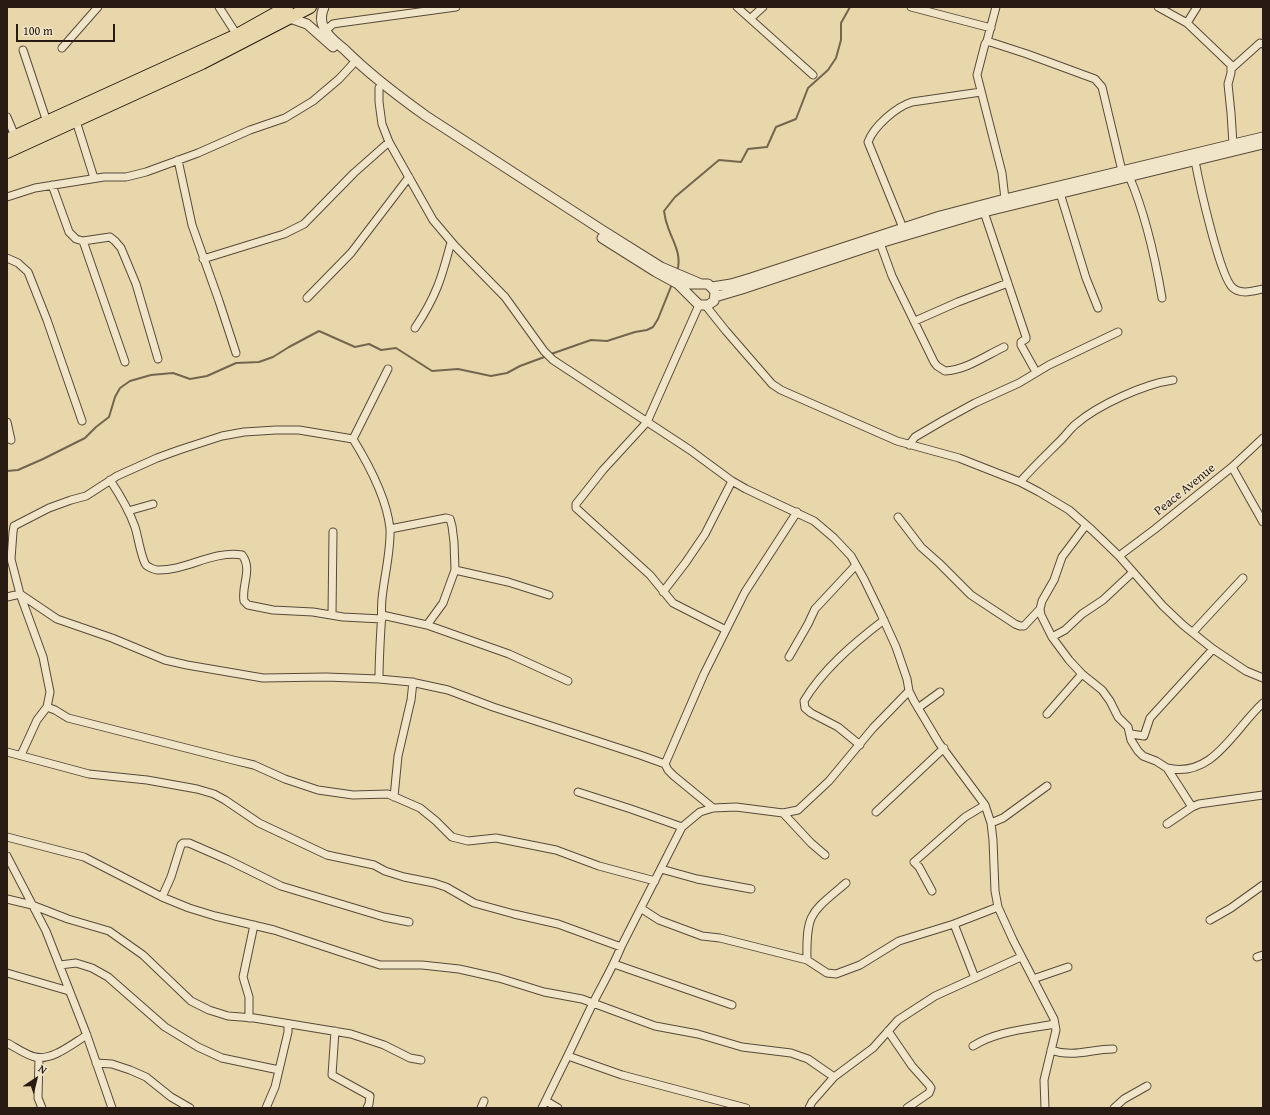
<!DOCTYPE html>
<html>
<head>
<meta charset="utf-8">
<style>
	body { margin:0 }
	#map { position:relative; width:1270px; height:1115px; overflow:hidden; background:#e8d7aa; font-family:"Gentium Book Plus",serif }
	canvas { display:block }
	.frame { position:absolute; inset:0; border:8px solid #281b13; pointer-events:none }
	.north { position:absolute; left:16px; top:1059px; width:40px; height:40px; -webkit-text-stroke:3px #f0e5c8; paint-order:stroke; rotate:35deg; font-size:11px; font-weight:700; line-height:16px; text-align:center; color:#281b13 }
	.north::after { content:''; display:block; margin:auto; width:14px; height:18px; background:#281b13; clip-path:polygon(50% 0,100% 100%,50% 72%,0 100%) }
	.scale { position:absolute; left:16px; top:24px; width:99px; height:18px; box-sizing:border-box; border:2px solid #281b13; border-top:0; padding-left:5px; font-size:12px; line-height:14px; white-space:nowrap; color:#281b13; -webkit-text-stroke:3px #f0e5c8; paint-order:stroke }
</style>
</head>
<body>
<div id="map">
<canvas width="1270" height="1115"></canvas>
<div class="frame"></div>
<div class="north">N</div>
<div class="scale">100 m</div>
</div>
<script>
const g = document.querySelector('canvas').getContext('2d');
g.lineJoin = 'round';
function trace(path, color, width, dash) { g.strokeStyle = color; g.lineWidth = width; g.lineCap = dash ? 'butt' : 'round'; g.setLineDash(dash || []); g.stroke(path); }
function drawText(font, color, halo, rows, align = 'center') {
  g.font = font + ' "Gentium Book Plus",serif'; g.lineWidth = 3; g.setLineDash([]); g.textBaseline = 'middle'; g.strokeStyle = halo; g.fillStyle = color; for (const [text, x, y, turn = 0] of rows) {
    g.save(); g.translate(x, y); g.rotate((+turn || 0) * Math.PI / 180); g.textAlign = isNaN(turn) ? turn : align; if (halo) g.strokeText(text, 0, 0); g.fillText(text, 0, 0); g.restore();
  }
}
trace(new Path2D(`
	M677,271C683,254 671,239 667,224C665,220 665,215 664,211L675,197L719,160L741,162L748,149L767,147L776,127L796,119L808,88L828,70L836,58L841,40V23L850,7
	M551,354L591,340L607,341L635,332L647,330L653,327L658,319L672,284
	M7,471L18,470L43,459L85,438L96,427L109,417L115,397L120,388L130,381L151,375L173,373L190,379L207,376L236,363L259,362L273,357L289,347L319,331L355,347L369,344L381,350L396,348L432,371L458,369L491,376L507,373L520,366L547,356`), '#74654f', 2);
const minor = new Path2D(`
	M219,7L237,35
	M737,7L813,75
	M911,7L991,28
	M996,7L987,41L985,44L977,75L1002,173L1005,199
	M1158,7L1187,23L1231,65V73L1228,84L1231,113L1233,144
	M751,18L763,7
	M1187,23L1197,7
	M326,30L333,24L339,23L456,7
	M987,41L1027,54L1095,79L1102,87L1122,171
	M62,48L98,7
	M23,50L47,122
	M1231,69L1260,43L1263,44
	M379,88V102L382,124L389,142L433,220L455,246L505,297L544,351L553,360L690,450L732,481L746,489L814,521L834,538L851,556L864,579L881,614L896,647L907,679L909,691L914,701L939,743L985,805L991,823L993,840L995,891L998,907L1013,940L1054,1019L1056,1030L1044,1080L1045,1108
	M7,117L15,136
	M76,121L94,178
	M178,160L192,225L219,301L236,353
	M1195,161C1199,182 1220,278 1233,288C1242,295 1253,291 1263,289
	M1129,176C1146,215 1155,257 1162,298
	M52,185L69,232L76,239L83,241L110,237L115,241L121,248L136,284L158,359
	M1060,193L1086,278L1098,308
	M7,197L35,188L104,177H126L146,172L198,153L250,130L285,118L313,101L339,79L352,65
	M984,212L1026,337V339L1021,342V345L1036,372
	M903,228L868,142C874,126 896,107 912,102L981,92
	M83,241L125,362
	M880,243L892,276L934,362L937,366L945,371C966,370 985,356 1004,347
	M7,258L18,263L28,272L47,320L82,421
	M203,259L284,234L304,224L354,173L389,142
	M307,298L351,253L409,177
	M699,305L647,422L603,470L576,504V508L650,575L673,603L726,630
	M706,306L726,331L772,384L781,390L897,441L959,458L1020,482L1039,492L1069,510L1092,530L1119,556L1163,606L1183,625L1213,649L1246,671L1263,678
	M915,321L958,302L1008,283
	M415,328C436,297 442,277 451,242
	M7,422L11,440
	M353,439L388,369
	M909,445L915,437L944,420L975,403L1019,383L1049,365L1118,332
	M1232,467L1263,522
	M110,480C120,495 129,510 135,527C138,536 141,558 146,565C148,567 155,570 157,570C186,571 213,550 242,555C253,569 241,586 244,601L248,605L273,610L313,612L343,617L382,619
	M1020,482C1033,467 1047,454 1061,440C1066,435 1070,429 1076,424C1098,405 1144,384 1173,380
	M128,511L153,504
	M898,517L921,547L939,563L971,595L1015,624L1020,626H1024L1040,609
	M1086,525L1062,557L1054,580L1042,601L1040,609L1041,615L1052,637L1069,660L1082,674L1102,690L1110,701L1118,717L1128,727L1131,740L1138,751L1143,756L1156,761L1167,768L1192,807
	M390,529L446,518L450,519L452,526L454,542L455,570L443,603L427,625
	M1119,556L1155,529L1232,467L1263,438
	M455,570L508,582L549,595
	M663,592L686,562L705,534L732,481
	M7,597L20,594L57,619L112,638L165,660L187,665L263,678L326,677L379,679L411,682L448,690L493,707L640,755L665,764L704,674L745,592L797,512
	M332,615L333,532
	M382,615L427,625L509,654L568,681
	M1193,632L1243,578
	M1052,637L1065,630L1082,614L1103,600L1133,572
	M789,657L808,624L815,609L856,565
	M47,707L55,710L68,718L233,760L254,765L285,779L318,790L353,795L388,794L420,808L436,821L452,837L468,841L496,838L556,850L599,866L655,881
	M918,708L940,692
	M1047,714L1082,674
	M1131,734L1144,736L1150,718L1213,649
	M860,745L838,727L811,713L805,708L804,701C823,669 855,642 884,620
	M7,752L89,774L147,780L197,789L214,794L225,800L259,823L327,855L374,865L385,871L404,877L434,883L446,887L474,903L514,914L558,924L621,947
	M21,755L37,720L47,707L50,692L43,657L20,594L11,559L13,532L14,526L49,508L71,500L86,496L117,476L157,458L179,450L222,436L244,432L276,430H299L353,439C369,465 387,498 390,529C391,551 384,577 382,599C381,608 382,618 381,627C380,644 379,661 379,679
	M665,764L668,770L674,776L713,808
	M1167,768C1213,779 1234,729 1263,703
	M578,792L631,809L682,827
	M394,797L398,756L411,700L413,682
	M876,812L944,748
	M783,813L811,843L825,855
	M991,823L1003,818L1047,786
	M1167,824L1192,807L1199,804L1263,795
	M7,837L84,857L162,897L189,908L215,916L274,930L380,965H422L459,969L499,978L544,992L582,999L655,1026L698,1034L742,1047L791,1053L808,1059L834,1077
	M7,856L46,931L86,1033L112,1108
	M661,869L697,879L751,889
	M932,891L919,867L914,862L965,817L985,805
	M162,897L171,877L181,845L183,843H189L228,860L281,886L384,917L409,922
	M7,899L32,905L68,919L109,931L143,955L191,1001L209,1010L228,1016L254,1018L351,1034L384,1045L410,1058L421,1060
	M642,909L659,920L702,936L720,938L807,960L827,973L836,974L860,965L899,941L954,924L998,907
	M1210,920L1231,908L1263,885
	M954,924L975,978
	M1257,957L1263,955
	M807,960C806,912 811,913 846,883
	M614,964L732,1005
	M60,965L76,963L92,968L108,977L165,1027L198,1047L222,1058L279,1070
	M7,973L69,991
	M1033,979L1068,967
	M249,1018V997L243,977L254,925
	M335,1031L332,1075L370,1096L369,1104L367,1108
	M888,1031L912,1066L929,1085L931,1088L929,1093L907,1108
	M7,1043C15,1047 26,1055 35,1057C52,1061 72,1044 87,1035
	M973,1046C996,1031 1028,1029 1055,1024
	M1051,1050C1073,1058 1091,1049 1113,1049
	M568,1056L622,1075L746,1108
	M39,1058L38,1098L42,1108
	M96,1063L112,1064L130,1070L146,1077L171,1097L190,1108
	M546,1101L558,1108
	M266,1108L275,1087L288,1032V1024
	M481,1108L484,1101
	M542,1108C559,1074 576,1039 592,1005C602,985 613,967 621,947L682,827L700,812L713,808L736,807L783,813L798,810L829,781L873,728L909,691
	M809,1108L812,1102L834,1077L873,1048L898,1020L935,996L1021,957
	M1114,1108L1124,1099L1147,1086`);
const tertiary = new Path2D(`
	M324,7C321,14 320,21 324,28C328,37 337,43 345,50C370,75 398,96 426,116L602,230L661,267L701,284H708L714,290L715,293L714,301L708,305H699L678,284H701
	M290,18L307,24L333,47
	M602,238L656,272L678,284
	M712,287L731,284L751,278L940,216L1005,199L1263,137
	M715,297L742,289L880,243L984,212L1263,144`);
const trunk = new Path2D(`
	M7,140L237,35L287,7
	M7,152L202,63L310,7`);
trace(minor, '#584a39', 9);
trace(tertiary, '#584a39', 11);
trace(trunk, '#281b13', 14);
trace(minor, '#f0e5c8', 7);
trace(tertiary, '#f0e5c8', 9);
trace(trunk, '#e8d7aa', 12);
drawText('13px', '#281b13', '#f0e5c8', [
	["Peace Avenue",1185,490,-39]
]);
</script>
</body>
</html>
